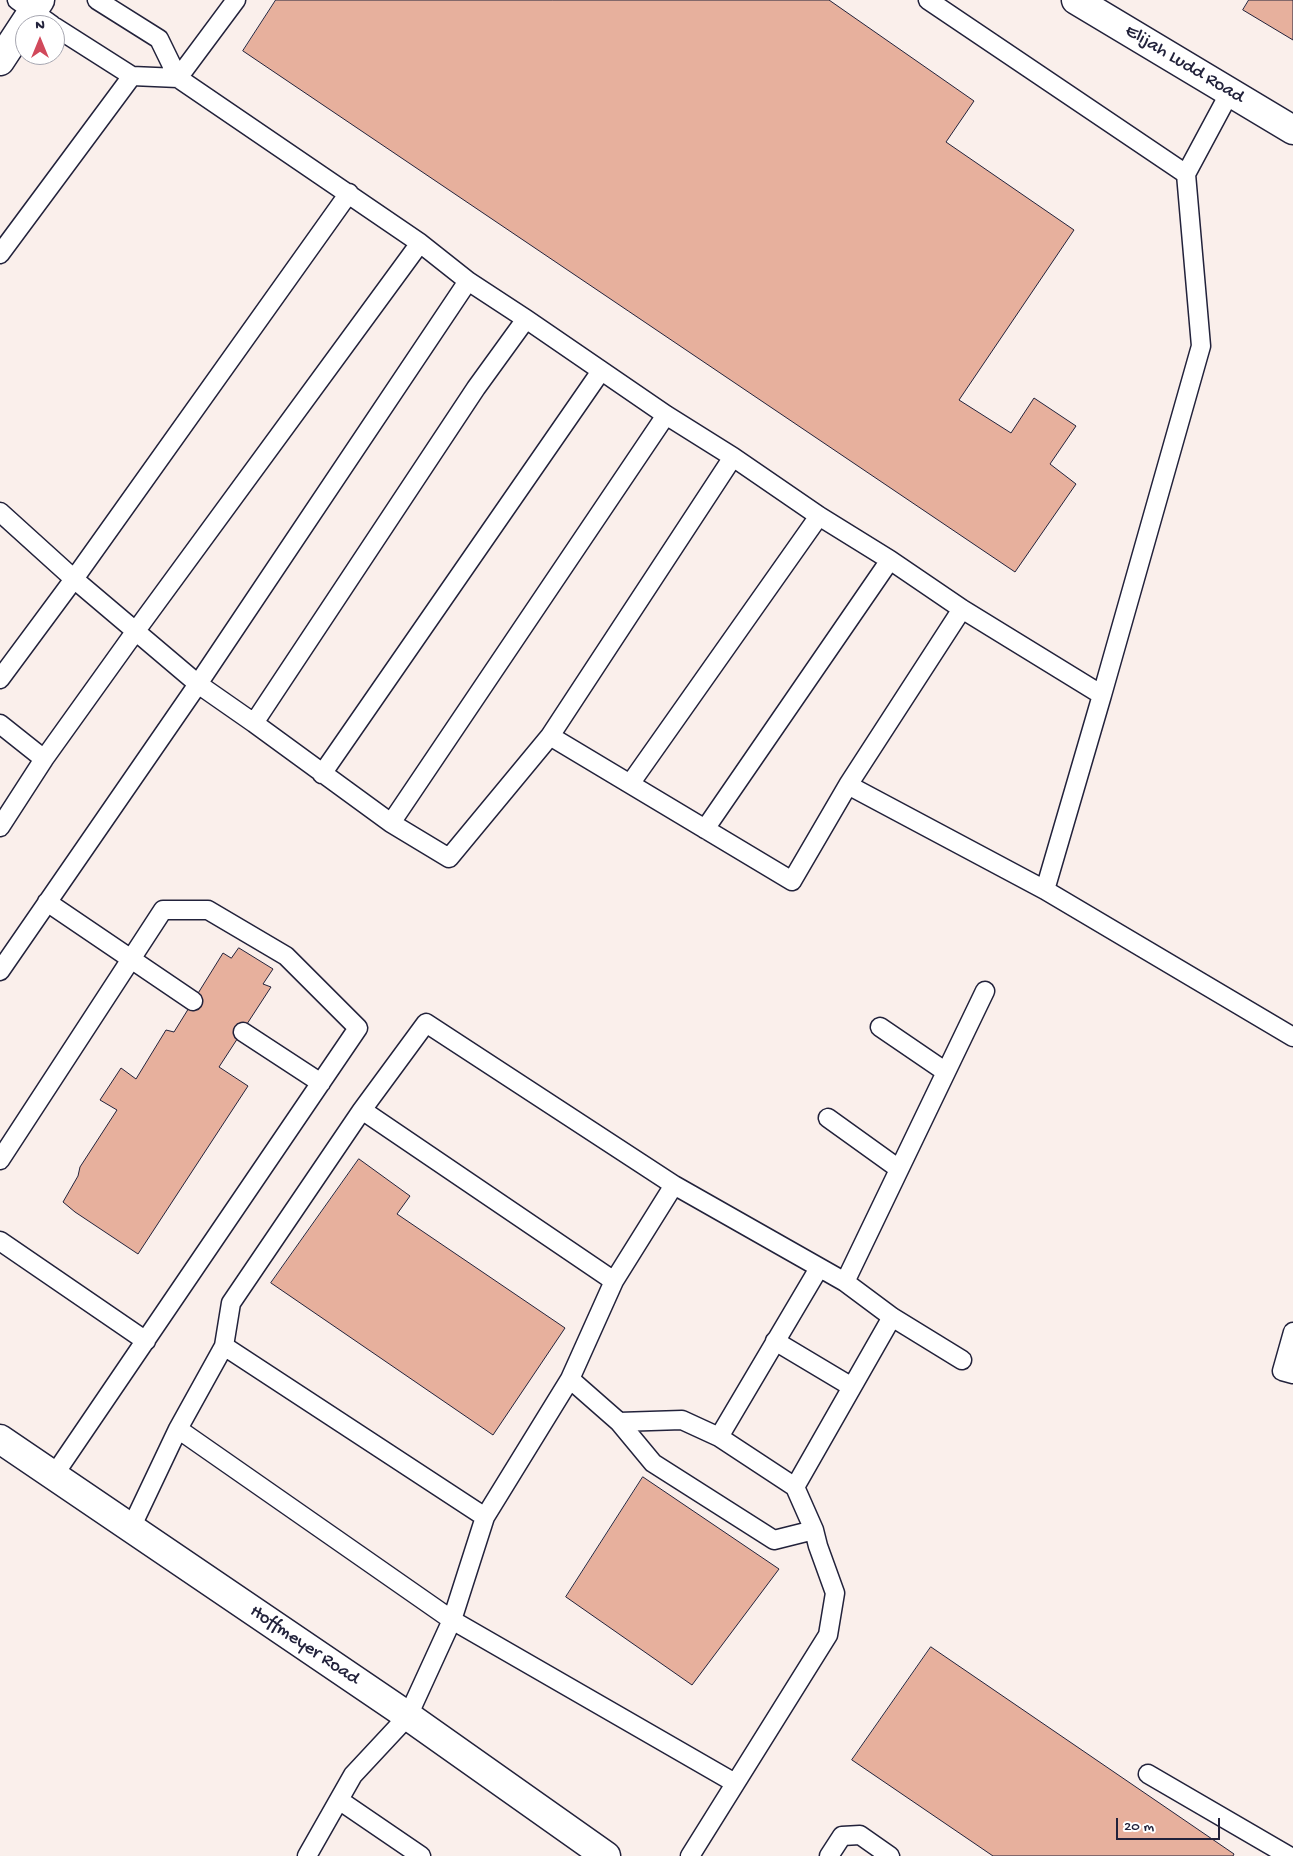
<!DOCTYPE html>
<html>
<head>
<meta charset="utf-8">
<style>
	body { margin:0 }
	#map { position:relative; width:1293px; height:1856px; overflow:hidden; background:#faefeb; font-family:"Gochi Hand",sans-serif }
	canvas { display:block }
	.north { position:absolute; left:15px; top:15px; width:50px; height:50px; box-sizing:border-box; background:#fff; border:1px solid #a7a7b1; border-radius:50%; rotate:0deg; font-size:14px; font-weight:700; line-height:20px; text-align:center; color:#22223b }
	.north::after { content:''; display:block; margin:auto; width:18px; height:22px; background:#d1495b; clip-path:polygon(50% 0,100% 100%,50% 72%,0 100%) }
	.scale { position:absolute; left:1116px; top:1818px; width:104px; height:22px; box-sizing:border-box; border:2px solid #22223b; border-top:0; padding-left:6px; font-size:15px; line-height:18px; white-space:nowrap; color:#22223b; -webkit-text-stroke:4px #fff; paint-order:stroke }
</style>
</head>
<body>
<div id="map">
<canvas width="1293" height="1856"></canvas>
<div class="north">N</div>
<div class="scale">20 m</div>
</div>
<script>
const g = document.querySelector('canvas').getContext('2d');
g.lineJoin = 'round';
function fillPath(path, color) { g.fillStyle = color; g.fill(path, 'evenodd'); }
function trace(path, color, width, dash) { g.strokeStyle = color; g.lineWidth = width; g.lineCap = dash ? 'butt' : 'round'; g.setLineDash(dash || []); g.stroke(path); }
function drawText(font, color, halo, rows, align = 'center') {
  g.font = font + ' "Gochi Hand",sans-serif'; g.lineWidth = 4; g.setLineDash([]); g.textBaseline = 'middle'; g.strokeStyle = halo; g.fillStyle = color; for (const [text, x, y, turn = 0] of rows) {
    g.save(); g.translate(x, y); g.rotate((+turn || 0) * Math.PI / 180); g.textAlign = isNaN(turn) ? turn : align; if (halo) g.strokeText(text, 0, 0); g.fillText(text, 0, 0); g.restore();
  }
}
const building = new Path2D(`
	M276,0H829L974,101L946,142L1074,230L959,400L1011,433L1034,398L1076,426L1050,464L1076,484L1015,572L243,51Z
	M1249,0H1293V40L1243,10Z
	M239,948L273,969L263,984L271,987L219,1067L248,1086L138,1254L75,1212L63,1202L78,1176L80,1167L117,1110L100,1100L121,1068L136,1079L166,1030L174,1032L223,953L231,958Z
	M359,1159L410,1196L397,1214L565,1328L493,1435L271,1283Z
	M643,1477L779,1569L692,1685L566,1597Z
	M931,1647L1234,1854L1233,1856H993L852,1760Z`);
fillPath(building, '#e7b09d');
trace(building, '#22223b', 1);
const lane = new Path2D(`
	M17,0L52,25
	M236,0L178,78L420,243L468,281L526,319L666,415L733,457L819,516L890,560L962,609L1102,695L1045,890L1293,1037
	M928,0L1186,174L1201,346L1102,695
	M55,27L132,76L178,78L159,39L97,0
	M1186,174L1230,92
	M0,254L132,76
	M0,512L74,579L198,684L254,723L391,823L449,858L550,736L792,881L848,785L1045,890
	M0,679L74,579L349,193
	M254,723L476,388L526,319
	M0,724L44,759
	M550,736L733,457
	M322,774L601,371
	M630,784L819,516
	M848,785L962,609
	M391,823L666,415
	M0,827L44,759L135,632L420,243
	M705,829L890,560
	M47,902L193,1001
	M0,971L198,684L468,281
	M880,1027L946,1072
	M243,1032L321,1083
	M362,1110L614,1281
	M828,1118L899,1169
	M0,1160L163,910H208L286,956L358,1028L54,1475
	M674,1185L845,1282L892,1317L962,1360
	M0,1241L146,1341
	M845,1282L985,991
	M1293,1332L1282,1371L1293,1374
	M775,1341L852,1387
	M224,1346L231,1303L362,1110L426,1023L674,1185L614,1281L570,1379L485,1517L452,1620L408,1716L353,1775L307,1856
	M570,1379L619,1422L682,1420L719,1437L795,1487L814,1530L818,1546L835,1593L828,1635L690,1856
	M619,1422L653,1463L774,1540L814,1530
	M178,1429L452,1620L735,1783
	M719,1437L819,1268
	M795,1487L892,1317
	M131,1528L178,1429L224,1346L485,1517
	M1148,1774L1289,1856
	M339,1800L421,1856
	M829,1856L842,1836L860,1835L890,1856`);
const street = new Path2D(`
	M1076,0L1293,130`);
const secondary = new Path2D(`
	M0,61L40,0
	M0,1439L408,1716L606,1856`);
trace(lane, '#22223b', 21);
trace(street, '#22223b', 31);
trace(secondary, '#22223b', 31);
trace(lane, '#fff', 18);
trace(street, '#fff', 28);
trace(secondary, '#fff', 28);
drawText('19px', '#22223b', '#fff', [
	["Elijah Ludd Road",1184,65,31],
	["Hoffmeyer Road",304,1646,34]
]);
</script>
</body>
</html>
